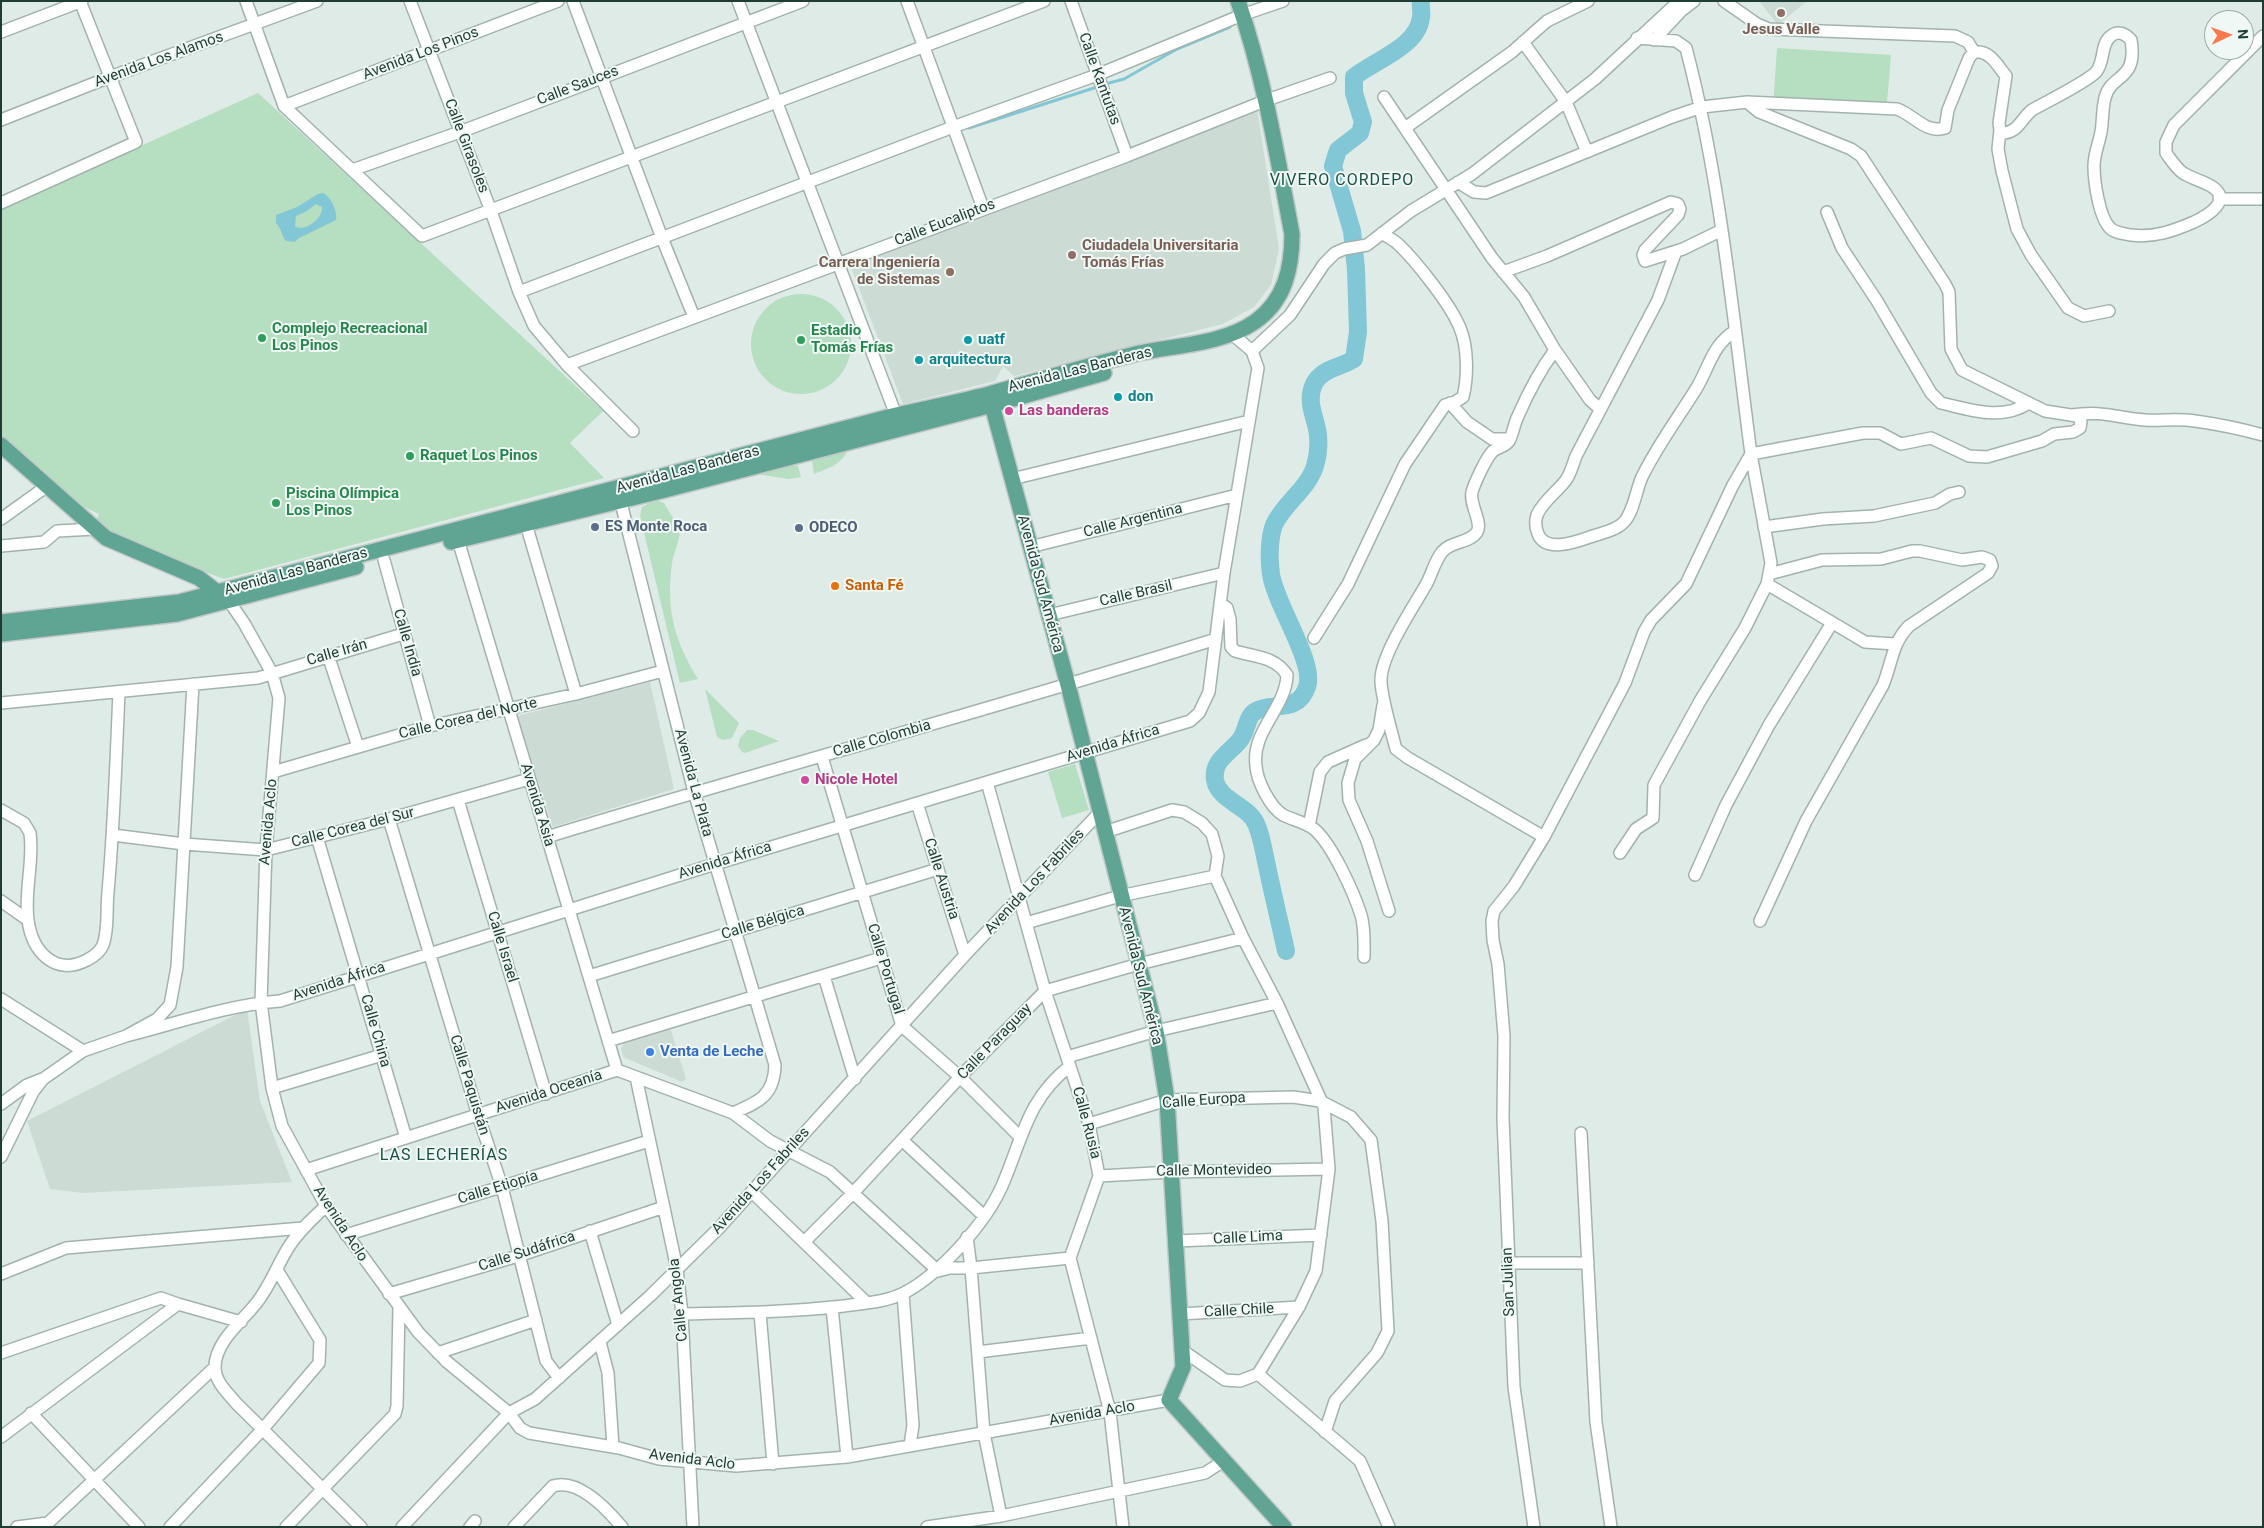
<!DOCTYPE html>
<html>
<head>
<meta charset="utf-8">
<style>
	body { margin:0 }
	#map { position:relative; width:2264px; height:1528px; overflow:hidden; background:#dfebe6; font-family:Roboto,sans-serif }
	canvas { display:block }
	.frame { position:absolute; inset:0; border:2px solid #1f3c35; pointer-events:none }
	.north { position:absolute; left:2204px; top:10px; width:50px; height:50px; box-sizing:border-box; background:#eff8f4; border:1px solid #9cada8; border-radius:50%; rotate:87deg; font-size:14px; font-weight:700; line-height:20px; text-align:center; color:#1f3c35 }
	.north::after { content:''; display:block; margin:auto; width:18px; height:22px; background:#fb7a4d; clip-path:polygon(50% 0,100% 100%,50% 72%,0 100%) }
</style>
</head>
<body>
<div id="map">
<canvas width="2264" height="1528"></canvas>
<div class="frame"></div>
<div class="north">N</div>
</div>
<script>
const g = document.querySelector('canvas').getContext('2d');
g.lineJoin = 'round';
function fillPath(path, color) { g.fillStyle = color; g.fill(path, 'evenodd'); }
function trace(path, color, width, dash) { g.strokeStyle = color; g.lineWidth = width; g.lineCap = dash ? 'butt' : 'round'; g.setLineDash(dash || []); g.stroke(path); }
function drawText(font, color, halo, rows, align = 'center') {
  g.font = font + ' Roboto,sans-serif'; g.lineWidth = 4; g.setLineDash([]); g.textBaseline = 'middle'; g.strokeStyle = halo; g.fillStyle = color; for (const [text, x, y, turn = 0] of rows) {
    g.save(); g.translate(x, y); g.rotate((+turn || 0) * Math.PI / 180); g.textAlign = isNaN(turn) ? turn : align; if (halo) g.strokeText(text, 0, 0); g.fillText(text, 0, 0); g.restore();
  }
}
fillPath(new Path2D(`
	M1759,1H1807L1778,25Z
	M1257,109L1279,249L1271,285L1254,307L1223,324L1014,376L1003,366L995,381L903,404L849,262Z
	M650,682L674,789L553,827L517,716Z
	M247,1009L260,1101L292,1182L83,1193L50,1189L27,1121Z
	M670,1027L686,1079L682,1082L623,1057L621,1048L625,1042Z`), '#cddbd5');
fillPath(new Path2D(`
	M1777,48L1891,55L1886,115L1773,108Z
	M258,93L603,411L570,443L604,478L224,579L112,537L96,522L99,514L76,503L1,437V209Z
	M751 344a50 50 0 1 1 100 0a50 50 0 1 1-100 0Z
	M848,450C842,464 827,469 814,474L812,460Z
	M792,465L798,466L801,477L789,479L756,474Z
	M655,500L664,503L680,529C680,540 674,552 672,563C666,610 674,640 698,679L680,683L640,516L642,507Z
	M705,689L739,723L732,738L723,740L717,737Z
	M747,730H753L779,741L745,753L742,752L738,746L740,738Z
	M1075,764L1089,810L1062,818L1048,772Z`), '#b6dec1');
fillPath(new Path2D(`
	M323,193C331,197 338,212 336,220L299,238L295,242L286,241C281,235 282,229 276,223V215L297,207L318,194ZM316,204L322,207C323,219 304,233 295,226L296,216L307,211Z`), '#82c7d5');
trace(new Path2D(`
	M1109,83L1124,79L1177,49L1230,27
	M969,128L1094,88`), '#82c7d5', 3);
trace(new Path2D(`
	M1286,951C1280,923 1273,895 1267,866C1264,853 1262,838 1257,826C1250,805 1219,802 1215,780C1212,760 1230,753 1240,740C1247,732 1246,716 1256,711C1272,701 1297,715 1307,687C1316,663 1275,604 1271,574C1269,560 1269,538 1274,525C1283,504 1308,489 1315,466C1318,456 1319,446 1318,436C1317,419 1305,403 1314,384C1322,368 1340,368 1354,359L1358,332L1356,269L1352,231L1333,166L1338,150L1360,133L1363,122L1354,93V77C1375,60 1418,47 1421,17C1422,12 1420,6 1421,1`), '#82c7d5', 18);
const minor = new Path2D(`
	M246,1L284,106L422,236L1044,1
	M410,1L491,211L519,292L534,326L567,365L633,431
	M573,1L662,238L694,317
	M738,1L896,415
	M907,1L983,208
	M1071,1L1127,156
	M1724,1L1757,24L1769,29L1955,36L1968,42L1974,52
	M1,32L82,1
	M1654,40L1681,11L1694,1
	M1523,42L1566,102L1587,152
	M1384,97L1492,258L1524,297L1555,350L1590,400L1600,409
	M284,106L558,1
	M1,120L110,77L317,1
	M1405,128L1512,52L1547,21L1588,1
	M2000,130L1998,149L2002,171L2017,229L2031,255L2068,308L2084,316L2109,311
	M352,170L460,132L803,1
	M1458,182L1474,192L1486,193L1672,117L1702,107L1747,102L1897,109C1914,115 1926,134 1945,128L1948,110L1969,58L1974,52C1990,50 1997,65 2006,76L1999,123L2000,130L2004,133C2018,132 2021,119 2032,110C2046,102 2087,82 2096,72C2105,62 2100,44 2111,36C2118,30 2126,34 2131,40C2138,82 2111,73 2105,98C2102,109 2103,121 2101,132C2099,143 2094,154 2094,166C2094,181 2099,217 2110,228C2115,233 2124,234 2131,235C2154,238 2173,231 2194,222C2207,216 2234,200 2211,186C2202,181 2191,178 2183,173C2176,168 2171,160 2166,153V142L2174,125L2263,36
	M2219,199H2263
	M1,203L136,142L80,1
	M1827,212L1842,248L1877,301L1931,393L1941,403C1971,410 2002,421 2029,403
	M1676,251L1658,300L1576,456C1573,464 1571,473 1566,480C1557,492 1543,501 1537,515C1535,521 1536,529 1538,534C1546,554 1578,541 1593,536C1602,533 1617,530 1624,522C1634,511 1636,490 1642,477C1657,446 1678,418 1696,389C1709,368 1712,345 1735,331
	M1503,272L1547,256L1671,202L1678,204L1680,209L1678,215L1645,250L1643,255L1645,261L1683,249L1722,230
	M519,292L953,127L1097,75L1242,15L1283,1
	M1252,351L1290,315L1324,264L1335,253L1344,249L1367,245L1411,211L1472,174L1595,79L1679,1
	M567,365L1127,156L1267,100L1330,78
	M1450,403L1467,422L1492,439H1510
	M2072,415C2101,410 2118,418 2145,420C2161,421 2178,418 2195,421C2218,424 2241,429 2263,435
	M1012,479L1249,421
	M619,495L694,792L775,1065C774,1096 759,1102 733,1113
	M1,519L47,486
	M526,524L576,694
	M1764,527L1823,519L1874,516L1935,503L1950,494L1959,492
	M458,540L617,1070
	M1,546L44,542L57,531L95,529
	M1030,547L1237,495
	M384,560L430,726
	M1767,584L1865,642L1895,644
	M229,601L244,623L272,673L279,698L266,850L261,1002L272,1088L282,1126L326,1206L418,1332L446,1361L509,1413L520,1428L529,1433L619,1448L659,1459L736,1466L847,1457L1169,1400
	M1220,603L1227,608L1230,619L1231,647L1235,651C1254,657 1275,656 1287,675C1286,708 1251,731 1256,766C1257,781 1270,807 1283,815C1293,820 1305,822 1314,829C1332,844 1354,893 1361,915C1365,928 1364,944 1364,957
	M1049,615L1224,573
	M1314,638L1348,584L1405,464L1445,405L1455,402L1463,397C1468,377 1468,347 1460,328C1451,305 1416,261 1398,244C1394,240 1387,237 1382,233
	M328,655L358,747
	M1,703L258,678L403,634
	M1383,705L1379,730L1374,740L1355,759L1348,783L1349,800L1367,841L1389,911
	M822,757L902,1026L960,1077L1019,1136
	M273,772L430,726L576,694L663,671
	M987,782L1045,991L1089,1124L1099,1176L1070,1258L1110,1412L1123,1527
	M458,800L546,1094
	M917,803L965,955
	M1,810L24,823L30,833C34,862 24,891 28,920C32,951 55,977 87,960C93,957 100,952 103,945C109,929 106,909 108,892C114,825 116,759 119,692
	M389,819L478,1115L502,1187L546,1361L559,1378
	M1309,826L1320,772L1328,762L1366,745
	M1105,832L1172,810L1184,812L1202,823L1212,834L1218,856L1215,876L1243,938L1277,1003L1324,1107L1329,1169L1316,1271L1299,1307L1258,1374L1240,1381L1225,1380L1182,1350
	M113,835L184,844L266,850L389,819L529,779
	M317,837L406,1138
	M547,837C769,769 994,709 1216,639
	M1544,837L1408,758L1396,749C1392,734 1380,692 1381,679C1382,653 1414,606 1427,583C1432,573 1435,561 1442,552C1451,541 1470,543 1477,532C1483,523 1469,504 1472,492C1475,482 1486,458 1493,451C1498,447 1505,447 1509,441C1513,434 1514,424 1518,416C1528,393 1540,370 1555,350
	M1620,853L1636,829L1653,818L1654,785L1700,701L1745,628L1767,584L1771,563L1751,454L1863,433H1880L1901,444L1931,438L1969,456L1987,457L2042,441L2054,434L2073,432L2080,428L2081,421L2077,416L2045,411L1962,370L1951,349L1949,292L1945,284L1861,156L1851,149L1759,112L1747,102
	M1695,875L1726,805L1769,725L1832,623
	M1,901L28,920
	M1760,921L1806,821L1883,685C1892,663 1892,643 1909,626L1988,573L1992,566L1990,560L1982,557L1962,560L1920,551H1912L1881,559L1822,560L1769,574
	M1026,923L1120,896L1215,876
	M589,976L938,869
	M824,976L855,1079
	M1,999L83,1051
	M126,1036C177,1023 228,1005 280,1001L715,864L1190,721L1199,713L1209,692L1224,573L1258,368L1252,351L1232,334
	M608,1041L881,958
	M1067,1057L1156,1031L1277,1003
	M636,1077L677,1269L682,1314L693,1527
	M272,1088L382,1055
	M1,1104L27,1085L42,1079
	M1089,1124L1167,1100L1293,1097L1320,1101L1351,1117L1371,1140L1382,1221L1388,1331L1377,1353L1335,1401L1325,1432
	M1581,1133L1596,1422L1611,1527
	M902,1140L984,1216
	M1,1157L33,1092L43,1079L83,1051L126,1036L157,1019L170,1005L177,967L193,684
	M306,1170L617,1070L733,1113L770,1141L830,1172L938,1271
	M1099,1176L1172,1172L1329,1169
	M752,1192L867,1303
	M326,1206C313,1218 300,1230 290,1245C278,1263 271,1284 258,1301C244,1320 215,1341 215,1367C215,1382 227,1392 236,1403L361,1527
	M590,1231L618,1325
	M346,1235L649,1141
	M967,1237L971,1268L984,1433L1001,1516
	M1176,1241L1321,1235
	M804,1242L854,1192L960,1077L1045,991L1139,964L1243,938
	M1508,1263H1588
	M938,1271L950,1268H971L1070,1258
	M1,1274L66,1248L303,1228
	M389,1294L518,1256L664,1207
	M903,1294L913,1425L910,1445
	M832,1307L847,1457
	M760,1313L773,1464
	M682,1314C736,1313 790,1312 844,1306C864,1303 886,1302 904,1293C940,1274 985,1224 1002,1186C1022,1140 1027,1099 1070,1066
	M1180,1314L1299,1307
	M600,1342L608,1373L613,1447
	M978,1352L1091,1338
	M1,1353L161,1298L178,1304
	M438,1353L536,1320
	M1258,1374L1360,1461L1389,1527
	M31,1413L139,1527
	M1,1437L178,1304L241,1322
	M17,1527L48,1523L215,1367
	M170,1527L262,1430L319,1363L320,1340L277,1270
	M286,1527L395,1414L397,1406L399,1307
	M402,1527L509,1413L535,1399L650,1296L719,1228L965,955L1100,812
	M470,1527L475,1521
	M514,1527L553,1486C578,1478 607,1509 622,1527
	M927,1527L1001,1516L1205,1473L1225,1460
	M1534,1527L1514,1387L1503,1118L1504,1036L1498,964L1493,940L1492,921L1494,911L1514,886L1544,837L1625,683L1644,632L1651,620L1686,584L1733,485L1751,454C1733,318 1721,181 1686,48L1676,41L1637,38`);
const major = new Path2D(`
	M989,394L1068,685L1156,1031L1167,1100L1183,1367L1169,1400L1284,1527
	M1,445L106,538L199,578L222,596
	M451,542L665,490L992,405L1104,373
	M1,622L179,602L896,415C927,408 958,402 989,394C1038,380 1086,366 1135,354C1173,345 1223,345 1256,321C1285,300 1292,268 1292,234C1277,155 1264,77 1238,1
	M1,634L177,614L356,567`);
trace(minor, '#a2b3ad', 14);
trace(major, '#c0c8c6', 18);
trace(minor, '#fff', 11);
trace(major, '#60a493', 15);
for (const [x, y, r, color] of [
	[1781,13,5,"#8d6e63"],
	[1072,255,5,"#8d6e63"],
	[950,272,5,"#8d6e63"],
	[262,338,5,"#2e9e5b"],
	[801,340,5,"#2e9e5b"],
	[968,340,5,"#0f9aa8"],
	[919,360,5,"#0f9aa8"],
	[1118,397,5,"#0f9aa8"],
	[1009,411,5,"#d1479c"],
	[410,456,5,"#2e9e5b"],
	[276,503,5,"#2e9e5b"],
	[595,527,5,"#5c6f8a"],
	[799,528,5,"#5c6f8a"],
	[835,586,5,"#e8710a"],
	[805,780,5,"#d1479c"],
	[650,1052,5,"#3f7fe0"]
]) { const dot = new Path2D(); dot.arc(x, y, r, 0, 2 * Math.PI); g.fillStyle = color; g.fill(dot); trace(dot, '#eff8f4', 2); }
drawText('bold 15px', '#785e54', '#eff8f4', [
	["Jesus Valle",1781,30],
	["Ciudadela Universitaria",1082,246,"left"],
	["Tomás Frías",1082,263,"left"],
	["Carrera Ingeniería",940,263,"right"],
	["de Sistemas",940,280,"right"]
]);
drawText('15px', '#1f3c35', '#eff8f4', [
	["Avenida Los Pinos",421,54,-21],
	["Avenida Los Alamos",159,60,-20],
	["Calle Kantutas",1099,79,70],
	["Calle Sauces",578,86,-21],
	["Calle Girasoles",466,146,69],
	["Calle Eucaliptos",945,223,-21],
	["Avenida Las Banderas",1080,370,-14],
	["Avenida Las Banderas",688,470,-15],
	["Calle Argentina",1133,521,-14],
	["Avenida Las Banderas",296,572,-15],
	["Avenida Sud América",1040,584,75],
	["Calle Brasil",1136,594,-13],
	["Calle India",407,643,74],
	["Calle Irán",337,653,-16],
	["Calle Corea del Norte",468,719,-13],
	["Calle Colombia",882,739,-16],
	["Avenida África",1113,744,-17],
	["Avenida La Plata",693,783,75],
	["Avenida Asia",537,805,73],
	["Avenida Aclo",269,822,-85],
	["Calle Corea del Sur",353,828,-14],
	["Avenida África",725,861,-17],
	["Calle Austria",941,879,72],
	["Avenida Los Fabriles",1035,882,-47],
	["Calle Bélgica",763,923,-17],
	["Calle Israel",502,947,73],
	["Calle Portugal",885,969,73],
	["Avenida Sud América",1140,976,76],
	["Avenida África",339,982,-18],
	["Calle China",375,1031,74],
	["Calle Paraguay",995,1042,-46],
	["Calle Paquistán",469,1085,73],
	["Avenida Oceanía",549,1092,-18],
	["Calle Europa",1204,1101,-4],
	["Calle Rusia",1086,1123,75],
	["Calle Montevideo",1214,1171,-1],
	["Avenida Los Fabriles",761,1181,-48],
	["Calle Etiopía",498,1188,-17],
	["Avenida Aclo",340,1224,57],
	["Calle Lima",1248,1238,-3],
	["Calle Sudáfrica",527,1252,-18],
	["San Julian",1509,1282,-92],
	["Calle Angola",679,1300,-96],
	["Calle Chile",1239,1311,-3],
	["Avenida Aclo",1092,1414,-10],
	["Avenida Aclo",692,1460,7]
]);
drawText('bold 15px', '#27864d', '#eff8f4', [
	["Complejo Recreacional",272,329],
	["Los Pinos",272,346],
	["Estadio",811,331],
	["Tomás Frías",811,348],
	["Raquet Los Pinos",420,456],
	["Piscina Olímpica",286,494],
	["Los Pinos",286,511]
], 'left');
drawText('bold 15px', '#0d838f', '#eff8f4', [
	["uatf",978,340],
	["arquitectura",929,360],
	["don",1128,397]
], 'left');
drawText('bold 15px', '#b23c85', '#eff8f4', [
	["Las banderas",1019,411],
	["Nicole Hotel",815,780]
], 'left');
drawText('bold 15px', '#4e5e75', '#eff8f4', [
	["ES Monte Roca",605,527],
	["ODECO",809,528]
], 'left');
drawText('bold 15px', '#c56008', '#eff8f4', [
	["Santa Fé",845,586]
], 'left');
drawText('bold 15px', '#366cbe', '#eff8f4', [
	["Venta de Leche",660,1052]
], 'left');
g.letterSpacing = '1px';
drawText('16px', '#1a4f43', '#eff8f4', [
	["VIVERO CORDEPO",1342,181],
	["LAS LECHERÍAS",444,1156]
]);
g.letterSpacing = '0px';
</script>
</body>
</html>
